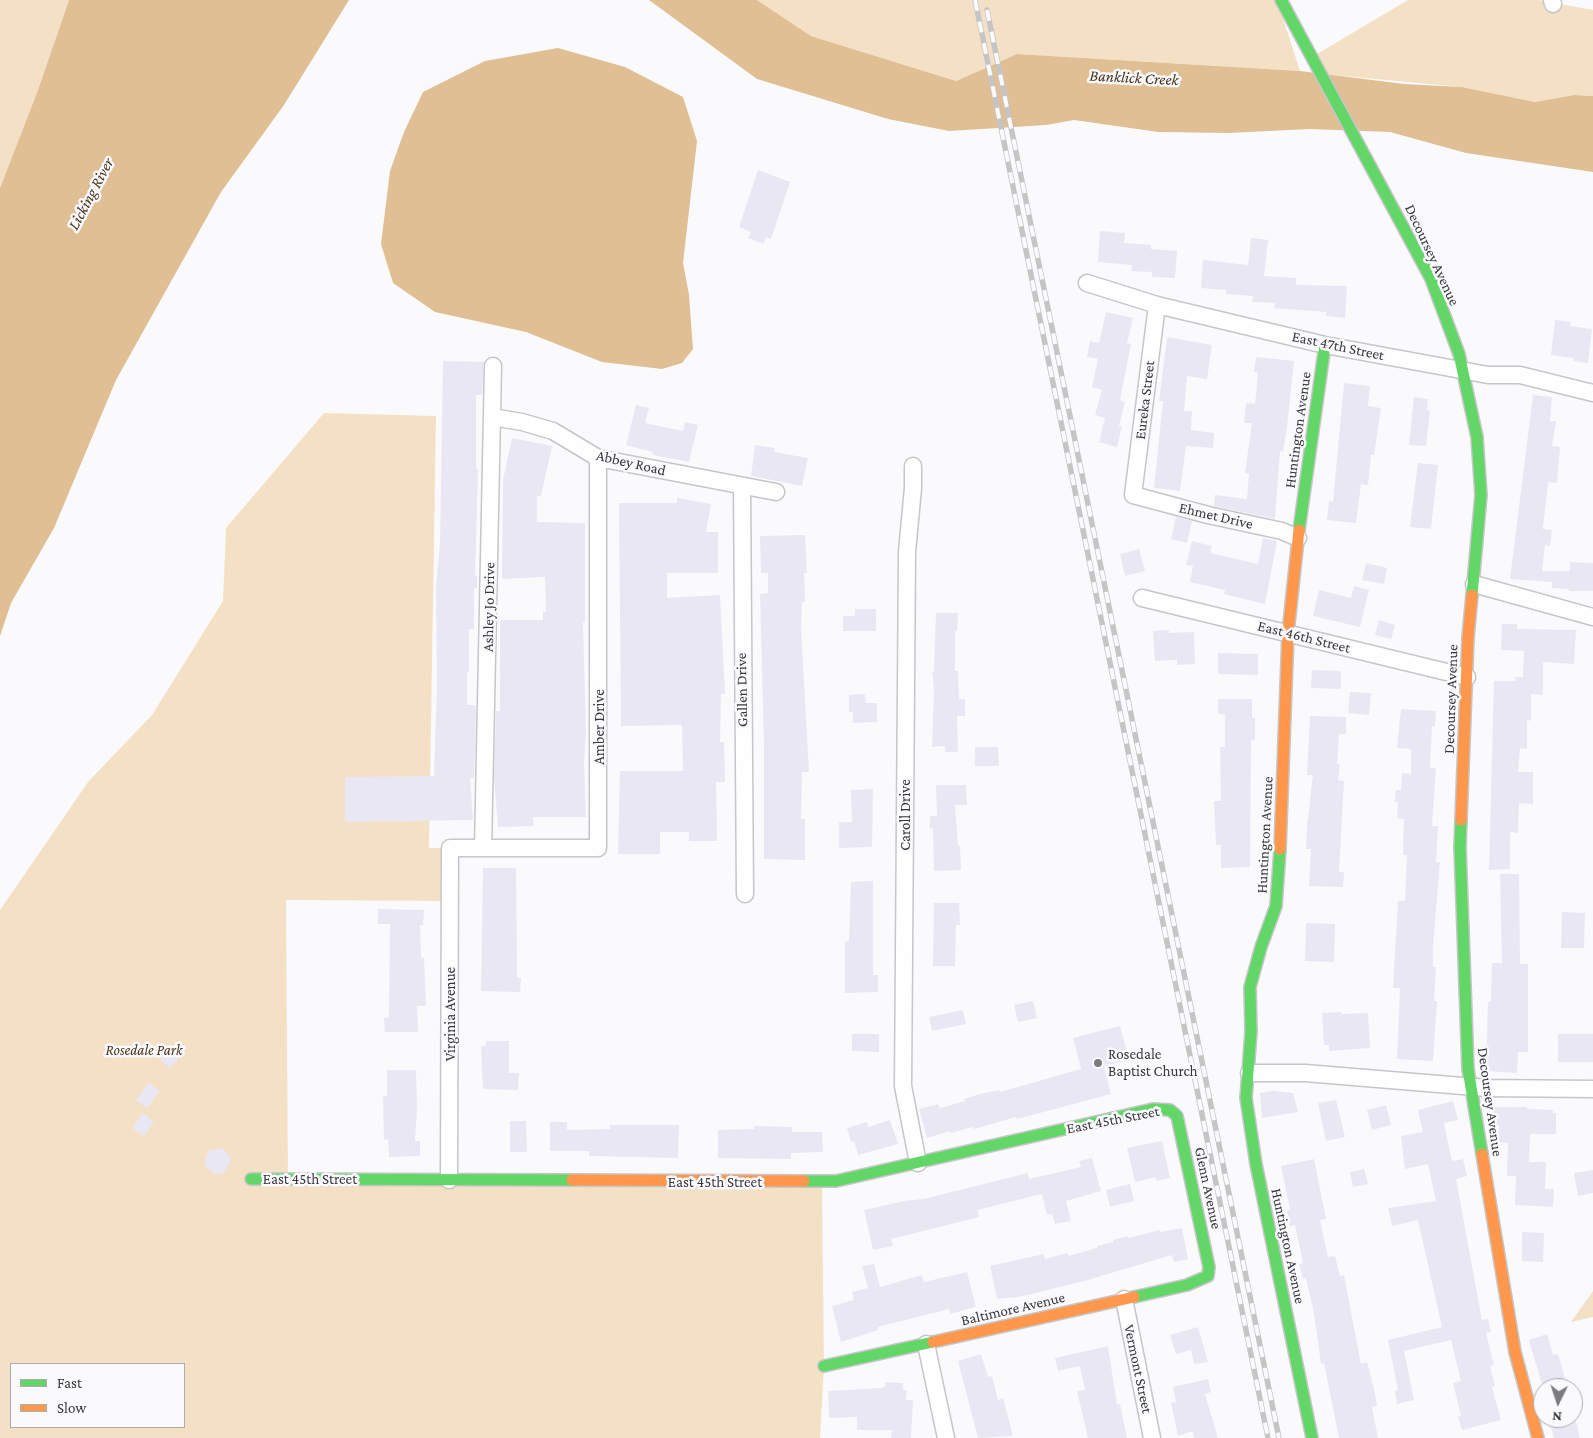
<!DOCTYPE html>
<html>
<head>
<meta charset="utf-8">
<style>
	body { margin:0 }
	#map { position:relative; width:1593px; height:1438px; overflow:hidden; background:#fafafd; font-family:"Crimson Pro",serif }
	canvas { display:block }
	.legend { position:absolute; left:10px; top:1363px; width:175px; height:65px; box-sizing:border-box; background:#f9f9fe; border:1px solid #acacb0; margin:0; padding:6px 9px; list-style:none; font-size:15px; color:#38383c }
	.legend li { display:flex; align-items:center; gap:10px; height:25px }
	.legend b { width:25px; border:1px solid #acacb0 }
	.north { position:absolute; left:1533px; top:1378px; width:50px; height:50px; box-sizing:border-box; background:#f9f9fe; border:1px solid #acacb0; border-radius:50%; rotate:184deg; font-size:14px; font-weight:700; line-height:20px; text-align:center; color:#38383c }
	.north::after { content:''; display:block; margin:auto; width:18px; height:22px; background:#7c7c80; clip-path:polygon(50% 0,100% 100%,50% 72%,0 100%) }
</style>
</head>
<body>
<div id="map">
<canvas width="1593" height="1438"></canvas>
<ul class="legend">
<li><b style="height:6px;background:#63d668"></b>Fast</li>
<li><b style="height:6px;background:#ff974d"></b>Slow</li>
</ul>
<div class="north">N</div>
</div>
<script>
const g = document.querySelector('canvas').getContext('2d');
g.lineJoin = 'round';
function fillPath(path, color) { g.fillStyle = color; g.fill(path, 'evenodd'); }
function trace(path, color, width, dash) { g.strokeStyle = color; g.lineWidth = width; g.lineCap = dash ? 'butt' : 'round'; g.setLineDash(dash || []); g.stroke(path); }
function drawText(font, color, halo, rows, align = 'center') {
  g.font = font + ' "Crimson Pro",serif'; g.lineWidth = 5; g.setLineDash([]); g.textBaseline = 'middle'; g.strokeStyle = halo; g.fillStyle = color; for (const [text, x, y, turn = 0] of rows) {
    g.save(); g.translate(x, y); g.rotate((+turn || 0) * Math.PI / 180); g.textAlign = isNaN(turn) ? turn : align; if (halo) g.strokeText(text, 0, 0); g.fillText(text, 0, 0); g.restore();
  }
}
fillPath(new Path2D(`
	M0,0H69L38,90L0,188Z
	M757,0H1277L1300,71L1017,54L956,81L811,36Z
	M1408,0H1538L1593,10V96L1574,95L1535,102L1462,87L1321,74L1312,57Z
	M324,413L436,416L429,848H450L451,901L286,900L288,1178L822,1182L824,1366L820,1438H0V910L88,782L152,715L223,601L226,528ZM11,1364H184V1427H11Z
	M1593,1291V1317L1571,1322Z`), '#f4e1c5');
fillPath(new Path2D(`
	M69,0H349L284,105L221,192L116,380L54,528L11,603L0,636V188L38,90Z
	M649,0H757L811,36L956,81L1017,54L1300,71L1404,84L1462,87L1535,102L1574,95L1593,96V172L1466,153L1390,132L1310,129L1228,133L1158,132L1074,120L1046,125L949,131L888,119L757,79Z
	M558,48L625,67L683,97L697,141L683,263L689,295L693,349L682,363L662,369L602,362L526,332L435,312L393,283L381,244L390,171L404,132L423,92L485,61Z`), '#dfbf93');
fillPath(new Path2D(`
	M758,170L790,182L771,239L766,237L764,244L748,238L751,232L739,227Z
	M1100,231L1125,233L1124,243L1151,245V249L1177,251L1175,278L1152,277V272L1131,271L1132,265L1098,262Z
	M1251,238L1268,240L1264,276L1296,278V285L1347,286L1345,318L1326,316V312L1274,308L1275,303L1252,302L1253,296L1226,294V290L1201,288L1203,260L1248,265Z
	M1106,312L1133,318L1127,343L1131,344L1120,400L1125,402L1119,426H1122L1117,447L1099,442L1105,418L1095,415L1102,390L1092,387L1098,359L1087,357L1090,341L1099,343Z
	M1555,320L1571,322L1570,326L1592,329L1588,363L1573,361L1574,358L1551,355Z
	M1167,337L1212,345L1207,379L1187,376L1184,411H1192L1191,430L1214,433L1213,448L1186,446L1180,491L1154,488L1163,401H1159Z
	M1256,357L1294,361L1287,427L1283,452L1280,451L1275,519L1214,506L1215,495L1247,499L1249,474L1245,473L1252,423H1244L1246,403L1255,404L1258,373L1254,372Z
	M443,361L484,362L482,395H476V469H478L475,576H477V588H474V629H469V672H467V705H475L476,712L474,778H470L473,820L345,822V777L434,776L437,685L436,586L440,544Z
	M1344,383L1370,386L1368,406L1381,408L1374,455H1371L1368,485L1361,484L1356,523L1327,520L1329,501L1333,502Z
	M1533,395L1552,397L1550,421H1556L1552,446L1560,447L1557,483L1548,482L1543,529L1552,530L1550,546L1545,545L1542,571H1570V562L1593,563V591H1569V589L1552,588V582L1510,579Z
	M1414,397L1428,399L1427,410L1430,411L1426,446L1409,445Z
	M636,405L649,408L645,423L683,431L685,422L698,425L689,462L653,455V452L626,445Z
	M512,438L552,446L541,496H537V522L585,523V622H583L586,731L584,764L586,817H533L534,826L498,827L494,777L496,711H500V620H543V612H546L545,577L502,579L503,480Z
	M755,445L775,448L774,452L808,458L802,486L751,476Z
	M1418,463L1438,465L1431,529L1410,527Z
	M677,498L711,504L706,532H718V573H667V598L720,595L725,694H721L720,742H724L725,782H716L717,841H689V832H660V854H618L620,771H683L682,725L621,726L619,503H677Z
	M1176,517L1192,521L1187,543L1171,539Z
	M805,535L807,573H804L805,602H802L801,628L809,772H802L801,819H805V860L764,859V745L760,594L768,593V573H761L760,536Z
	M1263,538L1277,541L1265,604L1224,594L1225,590L1190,582L1193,566L1186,565L1192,541L1212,546L1210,553L1258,564Z
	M1139,549L1145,571L1125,576L1120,554Z
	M1366,563L1387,568L1384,584L1362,580Z
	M1354,586L1369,590L1360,627L1313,616L1319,590L1351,598Z
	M855,609H876V631H843V616H855Z
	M936,613H958L957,631H955V671H958L959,699H965V716H957L958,752H945V746L932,747L934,689L932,672H934Z
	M1379,620L1395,625L1391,639L1375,635Z
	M1502,624H1517V629L1576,630L1574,664L1543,662V695L1531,694V720L1527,721V749L1520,748L1518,772H1533V804L1519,803L1518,833L1510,832V869L1489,870L1494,681H1515V677H1523L1524,651L1501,650Z
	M1169,630V633L1194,632L1195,664L1177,665V660L1155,661L1153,631Z
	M1218,653L1258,654V675L1218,674Z
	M1312,670L1341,671V689L1311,688Z
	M1350,692L1371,693L1369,715L1348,713Z
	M865,694L866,703H877V722L853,723V712H849V695Z
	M1218,699H1252V718H1255V740H1251L1250,867L1221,868V845H1216L1214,801H1221L1220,747H1225V714H1218Z
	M1401,709L1436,711L1435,726H1432L1430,768H1436L1432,826H1438L1436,862H1440L1433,946V967H1436L1434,1001H1437L1433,1061L1397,1059L1400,988H1393L1398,901H1405L1407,855H1403L1404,819L1397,818L1398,802H1395L1396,790H1401L1402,773L1411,774V749L1397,748Z
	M1310,716L1346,717V734H1339L1337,764H1340L1338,780L1344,781L1339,872H1344L1343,887L1309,886L1311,849H1306L1307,827L1313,775H1307Z
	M975,747H998L999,766H975Z
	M936,785H966L967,805H955L958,846H960L961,870L934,871L933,828L930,829V816H937Z
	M873,789L872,847L839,848V822H852L851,790Z
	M483,868H516L517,978H521L520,992L481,991Z
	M1500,874H1519L1520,964H1528V1052H1518L1517,1073L1486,1071L1488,1002H1491L1492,963H1502Z
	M873,881V975H878V992L845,993V942L849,941L851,882Z
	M934,903H959L960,925H956L955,966H933Z
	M378,909L424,910L423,925H420L421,957L424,958L426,1006H417L418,1032H385L384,1018L389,1017L390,924H378Z
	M1562,912L1585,913L1584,948H1561Z
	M1306,923L1335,924L1334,962L1305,961Z
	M1033,1001L1037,1018L1018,1022L1014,1005Z
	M963,1010L966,1024L932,1031L929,1017Z
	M1341,1012L1342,1014L1368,1013L1370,1048L1329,1051V1045H1324L1322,1013Z
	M1120,1026L1129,1060L1104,1066L1111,1094L1017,1119L1016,1117L974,1129L973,1127L951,1133L950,1131L927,1138L919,1109L938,1104L940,1108L965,1101L964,1099L980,1094L999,1090L1000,1092L1081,1069L1073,1038Z
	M852,1034H879V1052L852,1051Z
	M1558,1034H1593V1062H1558Z
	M486,1041H509V1073H519L518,1090L483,1089L481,1046H486Z
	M172,1046L182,1054L170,1068L160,1060Z
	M387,1070H416L417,1108L415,1141H420V1156L389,1157L388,1139L384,1140L383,1096H387Z
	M149,1082L160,1091L147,1108L136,1100Z
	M1273,1091L1293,1093L1298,1112L1262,1118L1260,1093Z
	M1336,1100L1345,1137L1326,1141L1318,1103Z
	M1453,1101L1458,1120L1444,1123L1452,1161L1463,1159L1467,1176L1456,1179L1482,1320L1488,1319L1491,1332L1486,1333L1494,1365L1490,1366L1495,1386L1492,1387L1501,1420L1462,1430L1458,1417L1461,1416L1453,1383L1461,1381L1451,1340L1404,1351L1414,1400L1397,1404L1395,1391L1398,1390L1388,1340L1442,1327L1418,1220L1392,1226L1388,1208L1436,1201L1428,1164L1405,1169L1401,1136L1423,1132L1418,1110Z
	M1386,1105L1391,1125L1372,1130L1367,1110Z
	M1492,1107H1527V1109L1553,1110V1113H1556V1134H1530L1529,1162H1546L1545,1189H1554L1553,1207L1515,1205L1516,1176H1507L1508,1143L1499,1142V1126H1493Z
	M143,1113L154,1122L144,1136L132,1128Z
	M890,1120L898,1144L858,1155L854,1141L851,1142L847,1128L867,1122L868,1127Z
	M510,1121H526L527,1152H510Z
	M550,1122H567V1130L610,1129V1125H679L678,1158L589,1156V1151H550Z
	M754,1126L792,1127V1132H822L823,1152L791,1153V1159L718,1158V1130L754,1129Z
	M1162,1141L1170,1178L1156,1181V1177L1135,1182L1127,1148Z
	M223,1148L231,1159L225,1172L214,1174L204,1165L208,1151Z
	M1092,1158L1101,1191L1066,1201L1071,1221L1055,1224L1052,1214L1047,1215L1042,1194L978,1210L979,1217L891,1239L893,1246L873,1250L864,1210L904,1201L923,1199L1028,1173L1029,1179L1081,1167L1079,1161Z
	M1314,1159L1326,1219L1320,1220L1328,1257L1335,1256L1340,1276L1344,1275L1361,1364L1367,1362L1375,1393L1377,1406L1372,1407L1378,1438H1339L1324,1363L1321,1364L1314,1313L1306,1278L1303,1279L1299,1264L1303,1263L1295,1225L1290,1226L1287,1210H1290L1281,1166Z
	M1364,1169L1368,1184L1353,1187L1350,1172Z
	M1593,1170V1193L1578,1196L1574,1173Z
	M1130,1184L1134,1201L1110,1207L1106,1190Z
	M1182,1228L1188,1259L1174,1262L1172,1255L1084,1281L1019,1297L997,1299L990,1266L1044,1254L1045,1259L1068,1253V1256L1097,1248V1246L1113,1242V1240L1128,1236L1129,1238L1160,1230V1232Z
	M1522,1232L1544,1233L1543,1262L1522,1261Z
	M874,1264L880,1287L922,1275L924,1282L967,1272L976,1307L950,1314L949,1309L878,1327V1330L841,1342L832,1306L854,1300L852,1292L868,1288L862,1266Z
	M1198,1327L1208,1362L1194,1364L1191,1350L1176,1354L1170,1335Z
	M1547,1334L1553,1355L1558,1354L1568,1388H1543L1529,1340Z
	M1108,1346L1117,1405L1120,1404L1127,1438H1088L1077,1391L1085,1390L1080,1366L1058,1371L1055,1358Z
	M981,1354L988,1377L992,1376L998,1400L1003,1398L1013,1436L978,1438L958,1361Z
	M1208,1379L1211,1392L1205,1394L1218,1438H1194L1193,1431L1178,1436L1171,1403L1176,1402L1173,1387Z
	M885,1382L903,1383V1390H907L906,1400H913L911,1438H891L892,1430H857V1417L829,1418L828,1391L881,1388L885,1387Z
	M1549,1418H1575L1580,1438H1554Z`), '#e9e7f4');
const street = new Path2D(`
	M1552,0L1553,4
	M1087,283L1157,305L1325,345L1488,375H1520L1593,393
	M1157,305L1133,495L1208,515L1282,531L1298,538
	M492,417L522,422L553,431L598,458L776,492
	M913,466V488L907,552L903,1086L918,1163
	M742,486L745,894
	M1474,584L1593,617
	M1142,598L1467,677
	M483,848L493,366
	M1249,1073H1305L1487,1088L1593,1089
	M449,1180L450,848H598V458
	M1124,1299L1152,1438
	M926,1344L946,1438`);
const fast = new Path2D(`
	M1281,0L1431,279L1459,354L1477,437L1481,495L1472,595
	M1299,530L1325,345
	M1461,820L1460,847L1468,1069L1482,1154
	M1280,849L1276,906L1261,947L1250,987L1251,1032L1246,1098L1256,1164L1312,1438
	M251,1179L572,1180
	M804,1181H836L1153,1109L1170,1110L1177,1116L1209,1267L1208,1276L1187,1285L1134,1297
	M824,1366L933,1342`);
const slow = new Path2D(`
	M1461,820L1468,637L1472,595
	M1280,849L1288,633L1299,530
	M1482,1154L1515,1352L1538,1438
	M572,1180L804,1181
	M933,1342L1134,1297`);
trace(street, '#c6c6c9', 19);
trace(fast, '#c6c6c9', 14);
trace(slow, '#c6c6c9', 14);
trace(street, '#fefeff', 16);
trace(fast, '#63d668', 11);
trace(slow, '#ff974d', 11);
const rail = new Path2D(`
	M975,0L1268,1438
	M987,10L1279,1438`);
trace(rail, '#c5c5c6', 5.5);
trace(rail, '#f9f9fe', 4, [11]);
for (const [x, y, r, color] of [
	[1098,1063,5,"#7c7c80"]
]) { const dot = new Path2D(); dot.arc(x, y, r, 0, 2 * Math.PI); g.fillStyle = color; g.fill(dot); trace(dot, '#f9f9fe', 2); }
drawText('15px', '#38383c', '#f9f9fe', [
	["Decoursey Avenue",1432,255,65],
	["East 47th Street",1338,346,12],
	["Eureka Street",1145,400,-83],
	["Huntington Avenue",1298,430,-82],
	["Abbey Road",631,463,13],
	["Ehmet Drive",1216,516,13],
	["Ashley Jo Drive",489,607,-89],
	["East 46th Street",1304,637,14],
	["Gallen Drive",742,690,-91],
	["Decoursey Avenue",1451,699,-88],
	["Amber Drive",599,727,-90],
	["Caroll Drive",905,815,-90],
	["Huntington Avenue",1265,835,-87],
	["Virginia Avenue",450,1014,-90],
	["Decoursey Avenue",1490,1102,82],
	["East 45th Street",1113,1120,-11],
	["East 45th Street",310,1179],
	["East 45th Street",715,1182],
	["Glenn Avenue",1208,1188,78],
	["Huntington Avenue",1288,1246,78],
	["Baltimore Avenue",1013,1309,-13],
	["Vermont Street",1138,1369,78]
]);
drawText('italic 15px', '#483518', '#f9f9fe', [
	["Rosedale Park",144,1050]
]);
drawText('15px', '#38383c', '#f9f9fe', [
	["Rosedale",1108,1054],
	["Baptist Church",1108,1071]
], 'left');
drawText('italic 16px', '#463316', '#f9f9fe', [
	["Banklick Creek",1134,78,3],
	["Licking River",91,194,-62]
]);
</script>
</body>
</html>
